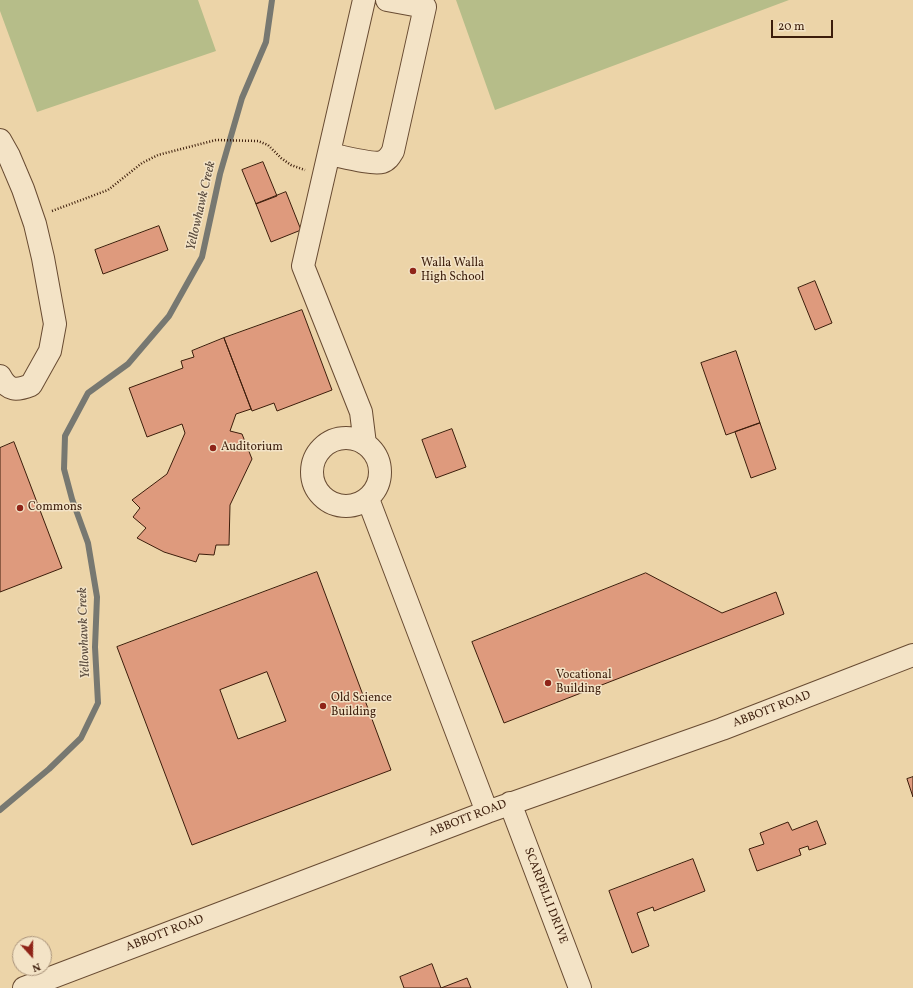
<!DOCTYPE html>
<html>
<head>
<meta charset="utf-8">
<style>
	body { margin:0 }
	#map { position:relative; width:913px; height:988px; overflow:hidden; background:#ecd4a8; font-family:Vollkorn,serif }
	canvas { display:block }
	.north { position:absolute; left:12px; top:936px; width:40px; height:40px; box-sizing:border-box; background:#f3e3c6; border:1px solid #aa947b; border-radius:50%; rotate:159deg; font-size:11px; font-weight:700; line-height:16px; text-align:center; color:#3c1d0b }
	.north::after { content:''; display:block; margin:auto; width:14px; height:18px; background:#8f2418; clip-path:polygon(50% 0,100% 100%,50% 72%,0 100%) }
	.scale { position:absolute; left:771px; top:20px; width:62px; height:18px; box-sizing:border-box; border:2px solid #3c1d0b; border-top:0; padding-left:5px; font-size:12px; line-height:14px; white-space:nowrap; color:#3c1d0b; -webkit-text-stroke:3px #f3e3c6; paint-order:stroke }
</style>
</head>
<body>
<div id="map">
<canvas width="913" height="988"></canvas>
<div class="north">N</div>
<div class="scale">20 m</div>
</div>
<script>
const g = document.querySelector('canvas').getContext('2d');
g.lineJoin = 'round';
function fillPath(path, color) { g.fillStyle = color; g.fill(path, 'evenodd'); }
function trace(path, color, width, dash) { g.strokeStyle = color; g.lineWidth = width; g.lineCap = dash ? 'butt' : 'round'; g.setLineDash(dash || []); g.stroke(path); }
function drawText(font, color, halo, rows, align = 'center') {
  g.font = font + ' Vollkorn,serif'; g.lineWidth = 3; g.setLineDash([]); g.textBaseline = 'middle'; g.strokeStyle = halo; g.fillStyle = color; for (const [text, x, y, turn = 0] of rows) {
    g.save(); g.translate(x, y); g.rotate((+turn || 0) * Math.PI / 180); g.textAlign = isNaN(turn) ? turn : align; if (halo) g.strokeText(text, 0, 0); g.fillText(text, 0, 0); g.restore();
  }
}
fillPath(new Path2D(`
	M0,0H198L216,51L37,112L0,11Z
	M456,0H789L495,110Z`), '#b6bd89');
trace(new Path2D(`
	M0,810L49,769L81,738L98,703L95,647L97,597L88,543L72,499L64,469L65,436L88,393L128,364L169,316L202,257L220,174L242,98L266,42L272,0`), '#777871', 6);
const building = new Path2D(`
	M263,162L277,196L256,204L242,170Z
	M286,192L301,230L271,242L256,204Z
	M159,226L168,250L103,274L95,250Z
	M815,281L832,323L815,330L798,288Z
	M302,310L332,390L277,411L274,403L252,411L224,338Z
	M224,338L251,409L236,414L230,431L242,434L252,459L230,505L229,545H216L214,555L199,554L196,562L164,552L137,538L146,528L133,517L140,508L132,500L167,474L185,433L182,424L147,437L129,388L183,368L181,361L194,357L192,351Z
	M736,351L760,423L726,435L701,363Z
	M760,423L776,469L751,478L735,432Z
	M452,429L466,467L436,478L422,440Z
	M14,442L62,568L0,592V448Z
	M317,572L391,770L192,845L117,647ZM267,672L286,721L238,739L220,690Z
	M646,573L722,613L776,592L784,614L504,723L472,642Z
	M913,777V797L907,779Z
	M817,821L826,844L809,850L808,846L799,849L801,855L757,871L749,849L764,844L760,833L788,822L792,830Z
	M693,859L705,891L654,911L653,907L637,913L649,946L632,953L609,891Z
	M432,964L441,988L467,978L471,988H404L400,977Z`);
fillPath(building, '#de9a7d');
trace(building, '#3c1d0b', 1);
const minor = new Path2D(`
	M364,0L303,266L361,412L365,444
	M0,140L9,156L23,189L35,224L43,258L55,324L50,351L31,385C16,391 8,391 0,376
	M329,154C340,156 373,165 382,162C388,160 390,156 393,151L425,7L387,0
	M312 472a34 34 0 1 1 68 0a34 34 0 1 1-68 0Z
	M368,499L487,812
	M510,803L580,988
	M24,988L487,812L722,729L913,655`);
trace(minor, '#684b32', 24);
trace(new Path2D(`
	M52,211L108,190L142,163L158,155L216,140L258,141L268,145L281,158L291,165L305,170`), '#3c1d0b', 2.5, [1, 2]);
trace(minor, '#f3e3c6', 22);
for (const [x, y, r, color] of [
	[413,271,4,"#8f2418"],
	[213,448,4,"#8f2418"],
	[20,508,4,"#8f2418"],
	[548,683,4,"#8f2418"],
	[323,706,4,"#8f2418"]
]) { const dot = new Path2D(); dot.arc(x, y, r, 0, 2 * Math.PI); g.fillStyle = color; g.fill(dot); trace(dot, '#f3e3c6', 1.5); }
drawText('12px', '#3c1d0b', '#f3e3c6', [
	["Walla Walla",421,264],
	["High School",421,278],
	["Auditorium",221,448],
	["Commons",28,508],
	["Vocational",556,676],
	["Building",556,690],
	["Old Science",331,699],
	["Building",331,713]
], 'left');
drawText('12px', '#3c1d0b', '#f3e3c6', [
	["ABBOTT ROAD",772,710,-21],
	["ABBOTT ROAD",468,819,-21],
	["SCARPELLI DRIVE",545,896,69],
	["ABBOTT ROAD",165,934,-21]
]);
drawText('italic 13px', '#5a4b3e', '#f3e3c6', [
	["Yellowhawk Creek",202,206,-77],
	["Yellowhawk Creek",85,633,-92]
]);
</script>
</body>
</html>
